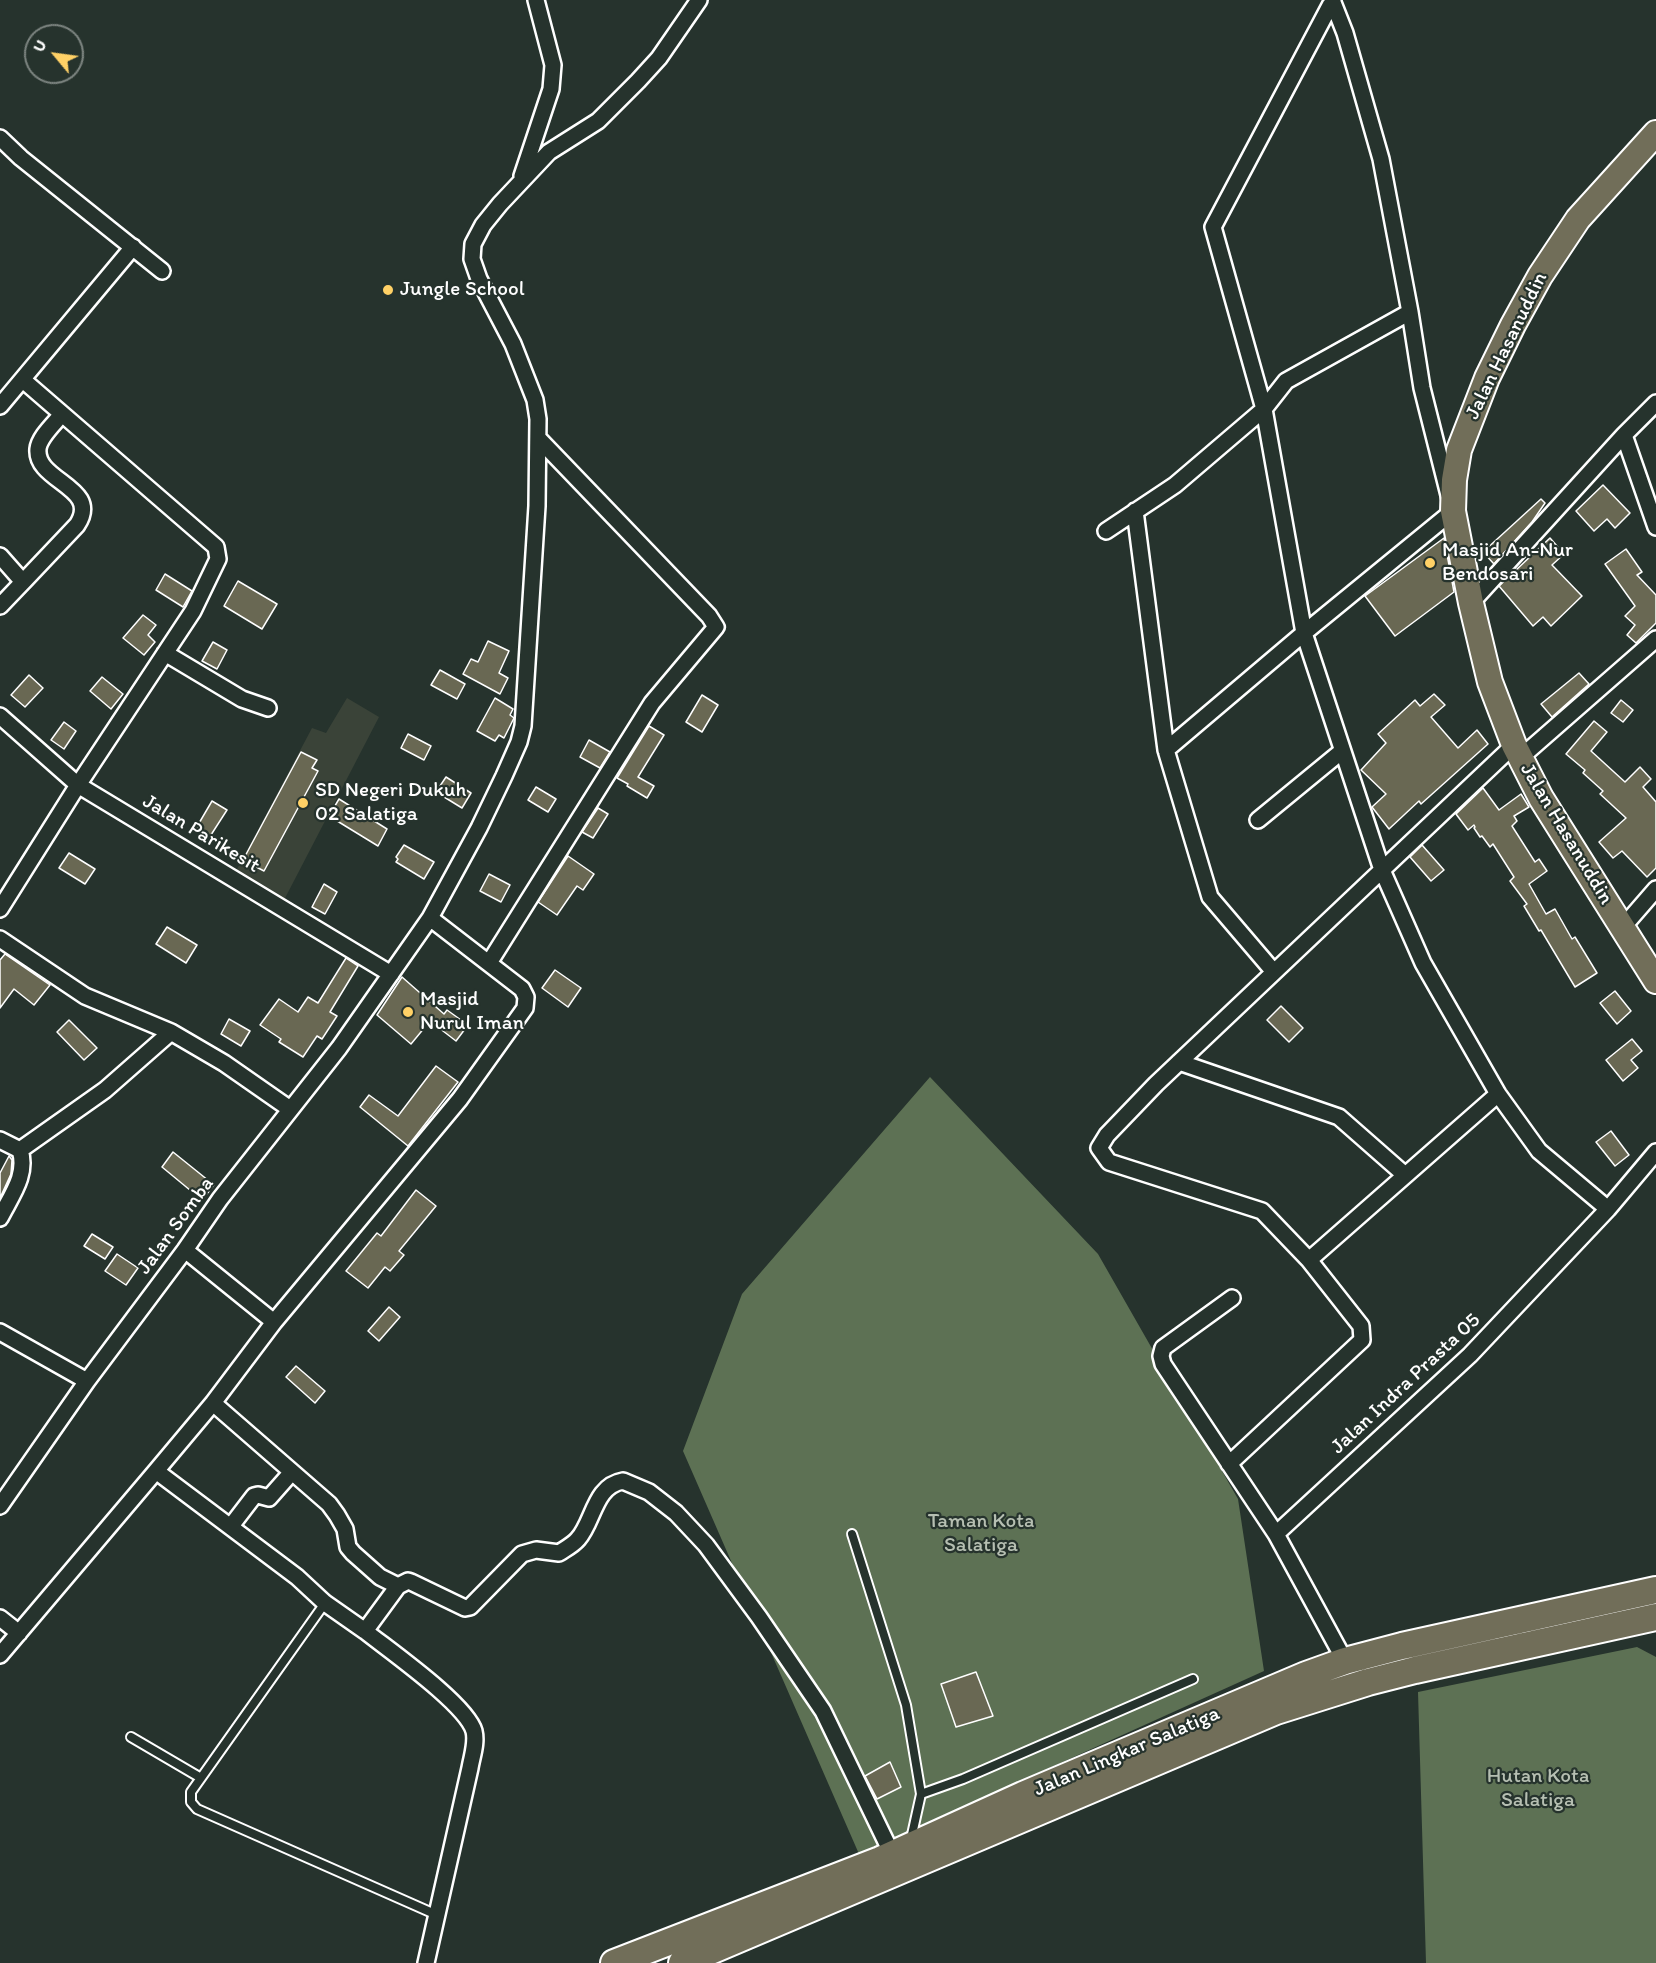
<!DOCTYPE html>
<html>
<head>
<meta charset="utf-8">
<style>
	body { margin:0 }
	#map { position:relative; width:1656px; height:1963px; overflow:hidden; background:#26332d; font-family:Itim,sans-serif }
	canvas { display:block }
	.north { position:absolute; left:24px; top:24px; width:60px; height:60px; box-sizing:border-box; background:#26332d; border:2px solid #7d8581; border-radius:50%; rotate:299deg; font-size:16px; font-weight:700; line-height:24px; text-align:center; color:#fff }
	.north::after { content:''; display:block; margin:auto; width:21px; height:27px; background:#ffd166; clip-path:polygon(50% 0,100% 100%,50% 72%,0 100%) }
</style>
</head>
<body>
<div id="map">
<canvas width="1656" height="1963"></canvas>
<div class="north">U</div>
</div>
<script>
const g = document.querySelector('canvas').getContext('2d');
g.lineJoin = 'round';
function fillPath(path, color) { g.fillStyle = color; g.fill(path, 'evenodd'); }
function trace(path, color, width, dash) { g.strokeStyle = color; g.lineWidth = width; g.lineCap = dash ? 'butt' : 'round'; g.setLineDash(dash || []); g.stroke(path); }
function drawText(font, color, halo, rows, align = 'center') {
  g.font = font + ' Itim,sans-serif'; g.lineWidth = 4.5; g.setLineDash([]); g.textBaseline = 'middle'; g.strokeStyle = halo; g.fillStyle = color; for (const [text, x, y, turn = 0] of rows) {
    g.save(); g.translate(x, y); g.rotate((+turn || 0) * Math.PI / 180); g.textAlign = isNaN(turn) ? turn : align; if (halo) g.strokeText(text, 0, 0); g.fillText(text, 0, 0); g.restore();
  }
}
fillPath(new Path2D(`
	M347,698L379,717L283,902L235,873L312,728L326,733Z`), '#3a4338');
fillPath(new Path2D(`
	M930,1077L1098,1254L1238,1499L1264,1671L859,1854L683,1451L742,1294Z
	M1637,1647L1656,1657V1963H1426L1418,1692Z`), '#5d7154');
const building = new Path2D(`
	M1603,485L1630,513L1615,528L1607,519L1594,531L1576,511Z
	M1541,499L1545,503L1532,522L1494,564L1483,552Z
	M1444,538L1454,592L1395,636L1365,596Z
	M1550,538L1564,554L1552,565L1582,596L1551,626L1543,617L1533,626L1499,586Z
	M1626,549L1642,572L1637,575L1656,595V623L1636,643L1627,635L1635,625L1625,616L1635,606L1605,564Z
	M165,574L192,591L183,607L156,590Z
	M238,581L277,604L262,629L224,606Z
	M143,615L156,625L148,635L155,642L144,655L123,638Z
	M488,641L509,651L499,673L508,678L500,694L463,674L471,659L478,662Z
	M213,642L227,650L217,669L202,661Z
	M440,670L465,684L457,699L431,685Z
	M1579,673L1589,684L1552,717L1541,704Z
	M29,675L43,688L25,707L11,695Z
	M102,677L123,694L111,709L90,691Z
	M1434,694L1445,705L1431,717L1458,748L1477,730L1488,744L1421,804L1419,801L1389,829L1372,807L1386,794L1361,770L1386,743L1378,734L1415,700L1420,706Z
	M702,695L718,705L702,732L686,722Z
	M495,698L513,709L510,715L514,718L504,738L499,735L495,741L477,731Z
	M1621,700L1633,710L1623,722L1611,713Z
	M1594,721L1607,732L1591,751L1625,782L1640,767L1651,779L1643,787L1656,802V868L1647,877L1622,851L1613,858L1599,842L1626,818L1600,794L1603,791L1583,773L1585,770L1566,754Z
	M64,722L76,731L64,749L51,740Z
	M649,726L664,735L638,777L654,786L647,798L627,786L628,784L617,778Z
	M408,734L431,746L424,760L401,748Z
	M589,740L610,752L600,768L580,757Z
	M301,752L317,760L312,768L318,771L264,871L243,860Z
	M446,777L471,793L462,808L436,792Z
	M536,787L556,799L548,812L528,800Z
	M1483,788L1499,810L1521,794L1529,807L1514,816L1517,821L1512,826L1535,862L1539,859L1547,871L1529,884L1546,914L1555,909L1572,939L1575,937L1597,973L1575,987L1541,930L1539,931L1524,906L1527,904L1510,881L1514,877L1493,844L1490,847L1482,836L1480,837L1474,828L1475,827L1474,825L1468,830L1456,814Z
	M339,799L387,829L378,846L329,816Z
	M212,801L227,810L209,838L195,830Z
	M598,808L608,814L593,838L582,832Z
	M404,845L434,862L424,879L396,862L398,859L396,857Z
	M1422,845L1444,870L1431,881L1410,857Z
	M69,853L95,869L85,884L59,868Z
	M568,856L594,874L583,890L577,886L557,915L538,902Z
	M489,874L510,885L501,902L480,891Z
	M324,884L337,892L325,914L312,907Z
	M167,927L197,945L186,963L156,944Z
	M5,954L50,985L34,1005L14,989L0,1008V960Z
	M346,958L358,966L330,1012L337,1016L322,1039L317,1036L303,1057L279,1042L281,1039L260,1025L279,999L298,1012L308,997L318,1003Z
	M555,970L581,988L568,1007L542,988Z
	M402,977L444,1014L447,1010L468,1025L456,1041L430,1021L411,1044L377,1015Z
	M1615,991L1631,1011L1617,1024L1600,1003Z
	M1281,1006L1303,1028L1289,1042L1267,1020Z
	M229,1019L250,1031L241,1046L221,1034Z
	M69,1020L97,1048L84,1060L57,1032Z
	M1632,1039L1642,1051L1631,1060L1638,1068L1623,1081L1606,1060Z
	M436,1066L458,1082L408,1146L360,1107L369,1095L398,1116Z
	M1611,1131L1629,1155L1615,1166L1596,1142Z
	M173,1152L214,1185L202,1200L162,1167Z
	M9,1156L12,1160L11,1174L0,1198V1173Z
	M416,1190L436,1206L399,1251L404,1255L390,1271L385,1267L368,1288L346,1271L377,1233L381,1236Z
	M92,1234L113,1247L105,1259L84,1246Z
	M117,1254L138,1268L126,1285L105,1271Z
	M389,1307L400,1317L379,1341L368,1331Z
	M296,1366L325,1391L315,1403L286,1377Z
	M976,1672L993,1716L956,1727L941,1684Z
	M890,1762L901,1787L877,1799L865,1776Z`);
fillPath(building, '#696853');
trace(building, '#fff', 1.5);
const service = new Path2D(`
	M852,1534L906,1705L921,1794
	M325,1603L191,1792V1802L197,1809L437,1915
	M131,1737L201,1778
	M911,1839L921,1794L963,1779L1193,1679`);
const minor = new Path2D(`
	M0,138L21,158L162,271
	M522,176L551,89L553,65L536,0
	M0,406L133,247
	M1624,435L1656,527
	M1135,511L1166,750L1210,897L1274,972
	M1106,531L1175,485L1264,409L1286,381L1410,312
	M0,556L23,582L77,525C102,487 35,482 38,449C39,437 55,423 62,414
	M1471,603L1624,435L1656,403
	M0,606L23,582
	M165,653L242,699L268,708
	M0,716L78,785L391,974
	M1514,745L1382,870L1423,963L1498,1094L1539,1151L1608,1209
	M1166,750L1304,633L1453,511L1422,388L1410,312L1381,159L1345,33L1332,0
	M1520,758L1656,639
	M1258,820L1342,751
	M0,909L78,785L193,611L218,559L216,547L23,380
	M1623,927L1656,889
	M0,939L85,996L171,1032L105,1090L20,1150
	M489,963L652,703L716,627L709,616L538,438
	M171,1032L224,1063L290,1109
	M1179,1062L1339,1117L1405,1175
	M0,1140L20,1150C28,1175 11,1196 0,1218
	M185,1250L274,1322
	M1309,1260L1498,1094
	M1232,1298L1163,1348L1161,1356L1163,1364L1276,1534L1345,1661
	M0,1332L87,1381
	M213,1403L329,1504L337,1515L345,1529L348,1547L353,1553L380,1577L398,1586L408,1581L411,1582L465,1608L470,1607L522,1554L536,1550L559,1553C565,1549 573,1545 578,1539C594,1521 594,1486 623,1481L649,1492L676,1513L706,1545L759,1617L823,1711L892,1854
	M1229,1464L1362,1340L1361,1326L1309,1260L1262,1211L1109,1162L1099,1148L1107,1135L1156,1084L1382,870L1304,633L1264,409L1213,227L1333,0
	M156,1471L297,1577L325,1603L365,1631L398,1586
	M0,1506L87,1381L185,1250L220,1199L339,1048L430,918L479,828L504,776L519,742L523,726L537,506L538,419L535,400L513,344L479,279L472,259L473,244L483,225L500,204L549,152L598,121L638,81L659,58L699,0
	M231,1526L254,1496L258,1495L269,1498L292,1472
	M1276,1534L1470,1355L1608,1209L1656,1152
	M0,1618L19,1633
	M365,1631C390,1651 466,1704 474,1731C477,1743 472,1756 470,1768L426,1963
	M0,1655L156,1471L213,1403L274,1322L460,1099L525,1008L526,997L522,989L430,918`);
const primary = new Path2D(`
	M1656,133L1578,219L1540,276L1513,325L1487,378L1459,450L1454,480L1453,511L1471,603L1490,682L1514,745L1541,798L1656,981`);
const trunk = new Path2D(`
	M614,1963L880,1860L1023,1795L1306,1675L1345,1661L1402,1646L1656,1590
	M682,1963L1276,1711L1368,1682L1415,1670L1656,1617`);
trace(service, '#fff', 12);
trace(minor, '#fff', 20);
trace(primary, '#fff', 28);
trace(trunk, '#fff', 30);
trace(service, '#26332d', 8);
trace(minor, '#26332d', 15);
trace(primary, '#716e59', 24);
trace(trunk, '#716e59', 26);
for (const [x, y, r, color] of [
	[388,290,6,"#ffd166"],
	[1430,563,6,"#ffd166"],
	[303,803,6,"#ffd166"],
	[408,1012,6,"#ffd166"]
]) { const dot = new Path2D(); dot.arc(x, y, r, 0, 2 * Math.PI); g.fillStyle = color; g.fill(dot); trace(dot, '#26332d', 2); }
drawText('21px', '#fff', '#26332d', [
	["Jungle School",400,290],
	["Masjid An-Nur",1442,551],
	["Bendosari",1442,575],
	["SD Negeri Dukuh",315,791],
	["02 Salatiga",315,815],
	["Masjid",420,1000],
	["Nurul Iman",420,1024]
], 'left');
drawText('21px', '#fff', '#26332d', [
	["Jalan Hasanuddin",1507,346,-64],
	["Jalan Parikesit",201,834,31],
	["Jalan Hasanuddin",1566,834,59],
	["Jalan Somba",176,1226,-54],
	["Jalan Indra Prasta 05",1406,1384,-43],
	["Jalan Lingkar Salatiga",1127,1752,-23]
]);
drawText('21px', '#b6bfb2', '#26332d', [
	["Taman Kota",981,1522],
	["Salatiga",981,1546],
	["Hutan Kota",1538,1777],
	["Salatiga",1538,1801]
]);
</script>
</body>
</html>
